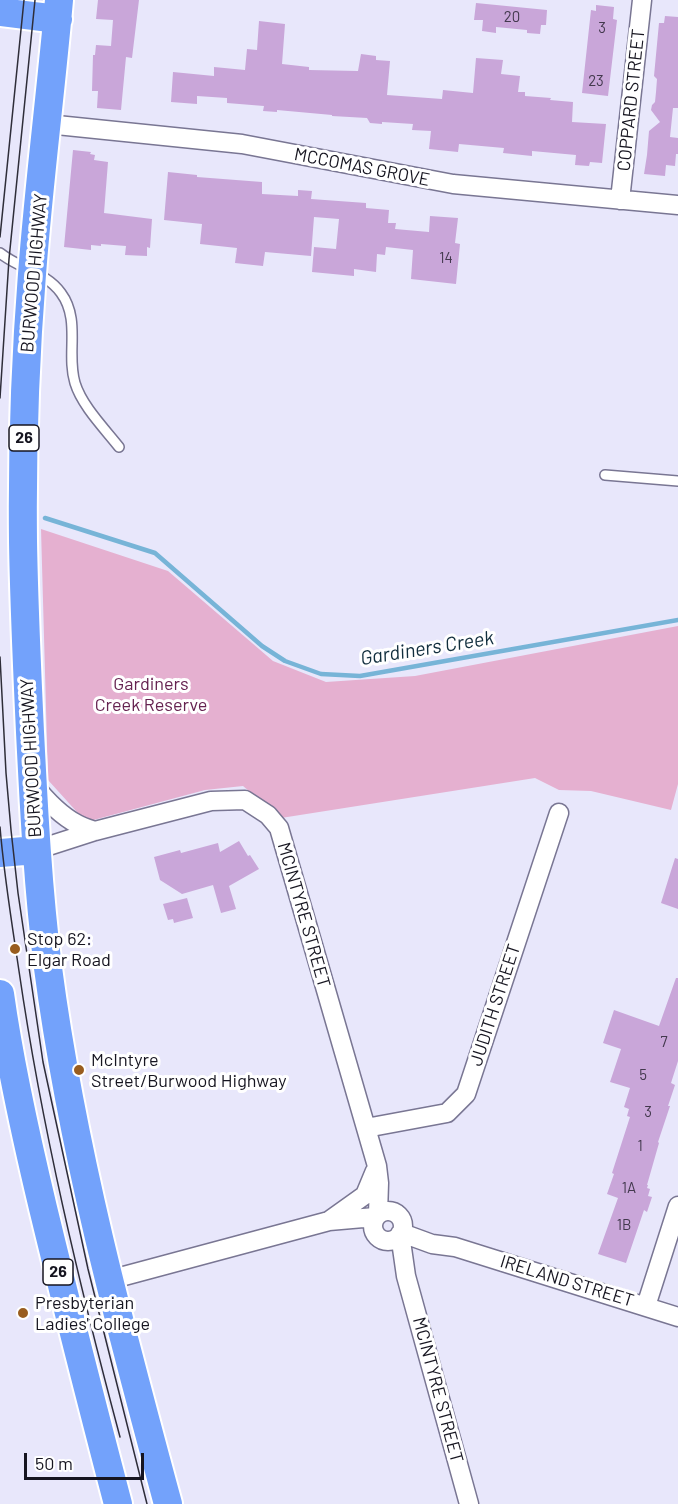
<!DOCTYPE html>
<html>
<head>
<meta charset="utf-8">
<style>
	body { margin:0 }
	#map { position:relative; width:678px; height:1504px; overflow:hidden; background:#e8e7fb; font-family:Barlow,sans-serif }
	canvas { display:block }
	.scale { position:absolute; left:24px; top:1453px; width:120px; height:27px; box-sizing:border-box; border:3px solid #161520; border-top:0; padding-left:8px; font-size:18px; line-height:21px; white-space:nowrap; color:#161520; -webkit-text-stroke:4px #fff; paint-order:stroke }
</style>
</head>
<body>
<div id="map">
<canvas width="678" height="1504"></canvas>
<div class="scale">50 m</div>
</div>
<script>
const g = document.querySelector('canvas').getContext('2d');
g.lineJoin = 'round';
function fillPath(path, color) { g.fillStyle = color; g.fill(path, 'evenodd'); }
function trace(path, color, width, dash) { g.strokeStyle = color; g.lineWidth = width; g.lineCap = dash ? 'butt' : 'round'; g.setLineDash(dash || []); g.stroke(path); }
function drawText(font, color, halo, rows, align = 'center') {
  g.font = font + ' Barlow,sans-serif'; g.lineWidth = 6; g.setLineDash([]); g.textBaseline = 'middle'; g.strokeStyle = halo; g.fillStyle = color; for (const [text, x, y, turn = 0] of rows) {
    g.save(); g.translate(x, y); g.rotate((+turn || 0) * Math.PI / 180); g.textAlign = isNaN(turn) ? turn : align; if (halo) g.strokeText(text, 0, 0); g.fillText(text, 0, 0); g.restore();
  }
}
fillPath(new Path2D(`
	M41,529L168,571L273,661L326,682L415,676L678,626V784L671,810L591,791L559,790L535,778L281,818L243,786L205,790L86,822L48,780Z`), '#e5b0d0');
trace(new Path2D(`
	M45,518L155,553L262,646L285,661L321,674L360,676L678,620`), '#77b4d7', 4.5);
fillPath(new Path2D(`
	M98,0H139L132,58L126,57L121,110L97,108L98,91H92L93,55H95L96,45L111,46L113,20L96,19Z
	M476,3L547,10L546,25H541L540,34L527,33V30L496,27V33L482,31L483,20H474Z
	M596,5L614,7L613,19L617,20L608,96L582,93L591,10L596,11Z
	M665,16L678,17V108H673L670,137L678,138V154H676L675,166L666,165L665,176L644,174L647,155L649,131L660,122L651,110L652,105L655,102L656,92L657,79L654,76L659,23H664Z
	M259,21L285,24L282,64L309,67V70L358,71L361,54L376,56V60L390,61L387,95L442,99L443,90L473,93L476,58L503,60L501,74L520,76L518,92H525V96L551,98L550,100L573,102L572,122L606,124L602,163L590,162L589,166L575,165L576,155L532,151V156L503,153L504,148L459,144L458,152L429,149L431,131L412,130L413,124L382,122V124L370,123L367,118L332,116V115L277,110V112L263,111L264,106L227,103V98L197,96V104L171,102L173,72L214,76V67L245,70L247,49L257,50Z
	M73,150L91,152L90,154L95,155L94,160L108,162L104,213L152,219L150,248L147,247V256L125,255L126,246L101,244V246L91,245V250L64,247Z
	M168,172L197,175V177L262,182V194L298,196V190L312,191L311,199L366,203V208L389,210L388,223H396L395,229L429,232L430,216L458,218L455,243L460,244L456,284L411,279L413,250L386,247L385,255L377,254L376,272L354,269V276L312,272L314,247L336,249L339,219L314,217L311,256L265,252L263,266L235,263L237,248L200,244L202,224L164,220Z
	M239,841L248,856L250,855L259,869L229,886L236,909L221,913L213,885L182,894L160,880L154,857L180,850L181,853L218,843L220,852Z
	M675,858L678,859V909L661,903Z
	M187,898L193,918L174,923L173,919L168,920L163,904Z
	M676,978H678V1061L671,1083L675,1085L668,1106H670L658,1142L659,1143L647,1185H648L647,1188L650,1189L648,1196L652,1197L647,1212L644,1210L626,1263L598,1254L618,1198L607,1194L614,1174L612,1173L630,1117L627,1116L629,1109L624,1107L630,1088L610,1082L621,1049L603,1043L614,1010L659,1026Z`), '#c9a6d9');
const service = new Path2D(`
	M0,253C20,269 46,272 61,293C81,320 66,354 75,383C82,406 105,429 119,447
	M605,475L678,481`);
const minor = new Path2D(`
	M47,124L242,144L453,184L678,205
	M620,200L642,0
	M33,784C45,799 60,815 77,824C82,827 89,829 95,831
	M36,850L95,831L211,801L245,800L268,815L279,828L377,1166L379,1183L378,1214
	M366,1128L447,1113L466,1094L559,813
	M373 1226a15 15 0 1 1 30 0a15 15 0 1 1-30 0Z
	M330,1220L365,1195L375,1171
	M402,1233L432,1244L455,1247L678,1317
	M400,1234L406,1276L469,1504
	M109,1280L329,1221L375,1217
	M646,1306L678,1206`);
const trunk = new Path2D(`
	M59,0C51,91 39,182 32,274C25,362 22,452 23,541C24,605 27,668 30,732C34,811 38,889 48,968C72,1150 120,1327 168,1504
	M0,12L58,19
	M0,853L36,850
	M0,994C10,1066 26,1137 43,1208C67,1307 92,1405 118,1504`);
trace(service, '#797693', 12);
trace(minor, '#797693', 21);
trace(trunk, '#fff', 32);
trace(service, '#fff', 9);
trace(minor, '#fff', 18);
trace(trunk, '#73a2fb', 28);
trace(new Path2D(`
	M0,237L24,0
	M0,398L9,259L35,0
	M0,657L6,773L11,830L18,893L43,1062L88,1269L147,1504
	M0,827C4,876 12,924 19,971C42,1129 79,1284 120,1437`), '#2e2d39', 1.5);
for (const [x, y, r, color] of [
	[15,949,6,"#995d1f"],
	[79,1070,6,"#995d1f"],
	[23,1313,6,"#995d1f"]
]) { const dot = new Path2D(); dot.arc(x, y, r, 0, 2 * Math.PI); g.fillStyle = color; g.fill(dot); trace(dot, '#fff', 2); }
drawText('15px', '#43394e', null, [
	["20",512,17],
	["3",602,28],
	["23",596,81],
	["14",446,258],
	["7",664,1042],
	["5",643,1075],
	["3",648,1112],
	["1",640,1146],
	["1A",629,1188],
	["1B",624,1225]
]);
for (const [x, y, w] of [
	[24,438,30],
	[58,1272,30]
]) { const box = new Path2D(); box.roundRect(x - w / 2, y - 13, w, 26, 4.5); g.fillStyle = '#fff'; g.fill(box); trace(box, '#161520', 1.5); }
drawText('bold 16px', '#161520', null, [
	["26",24,438],
	["26",58,1272]
]);
drawText('18px', '#161520', '#fff', [
	["COPPARD STREET",631,100,-84],
	["MCCOMAS GROVE",362,167,11],
	["BURWOOD HIGHWAY",34,273,-85],
	["BURWOOD HIGHWAY",31,758,-93],
	["MCINTYRE STREET",304,915,74],
	["JUDITH STREET",495,1005,-72],
	["IRELAND STREET",567,1281,17],
	["MCINTYRE STREET",438,1390,75]
]);
drawText('18px', '#652250', '#fff', [
	["Gardiners",151,684],
	["Creek Reserve",151,705]
]);
drawText('18px', '#161520', '#fff', [
	["Stop 62:",27,939],
	["Elgar Road",27,960],
	["McIntyre",91,1060],
	["Street/Burwood Highway",91,1081],
	["Presbyterian",35,1303],
	["Ladies' College",35,1324]
], 'left');
drawText('italic 20px', '#112e3d', '#fff', [
	["Gardiners Creek",427,648,-9]
]);
</script>
</body>
</html>
